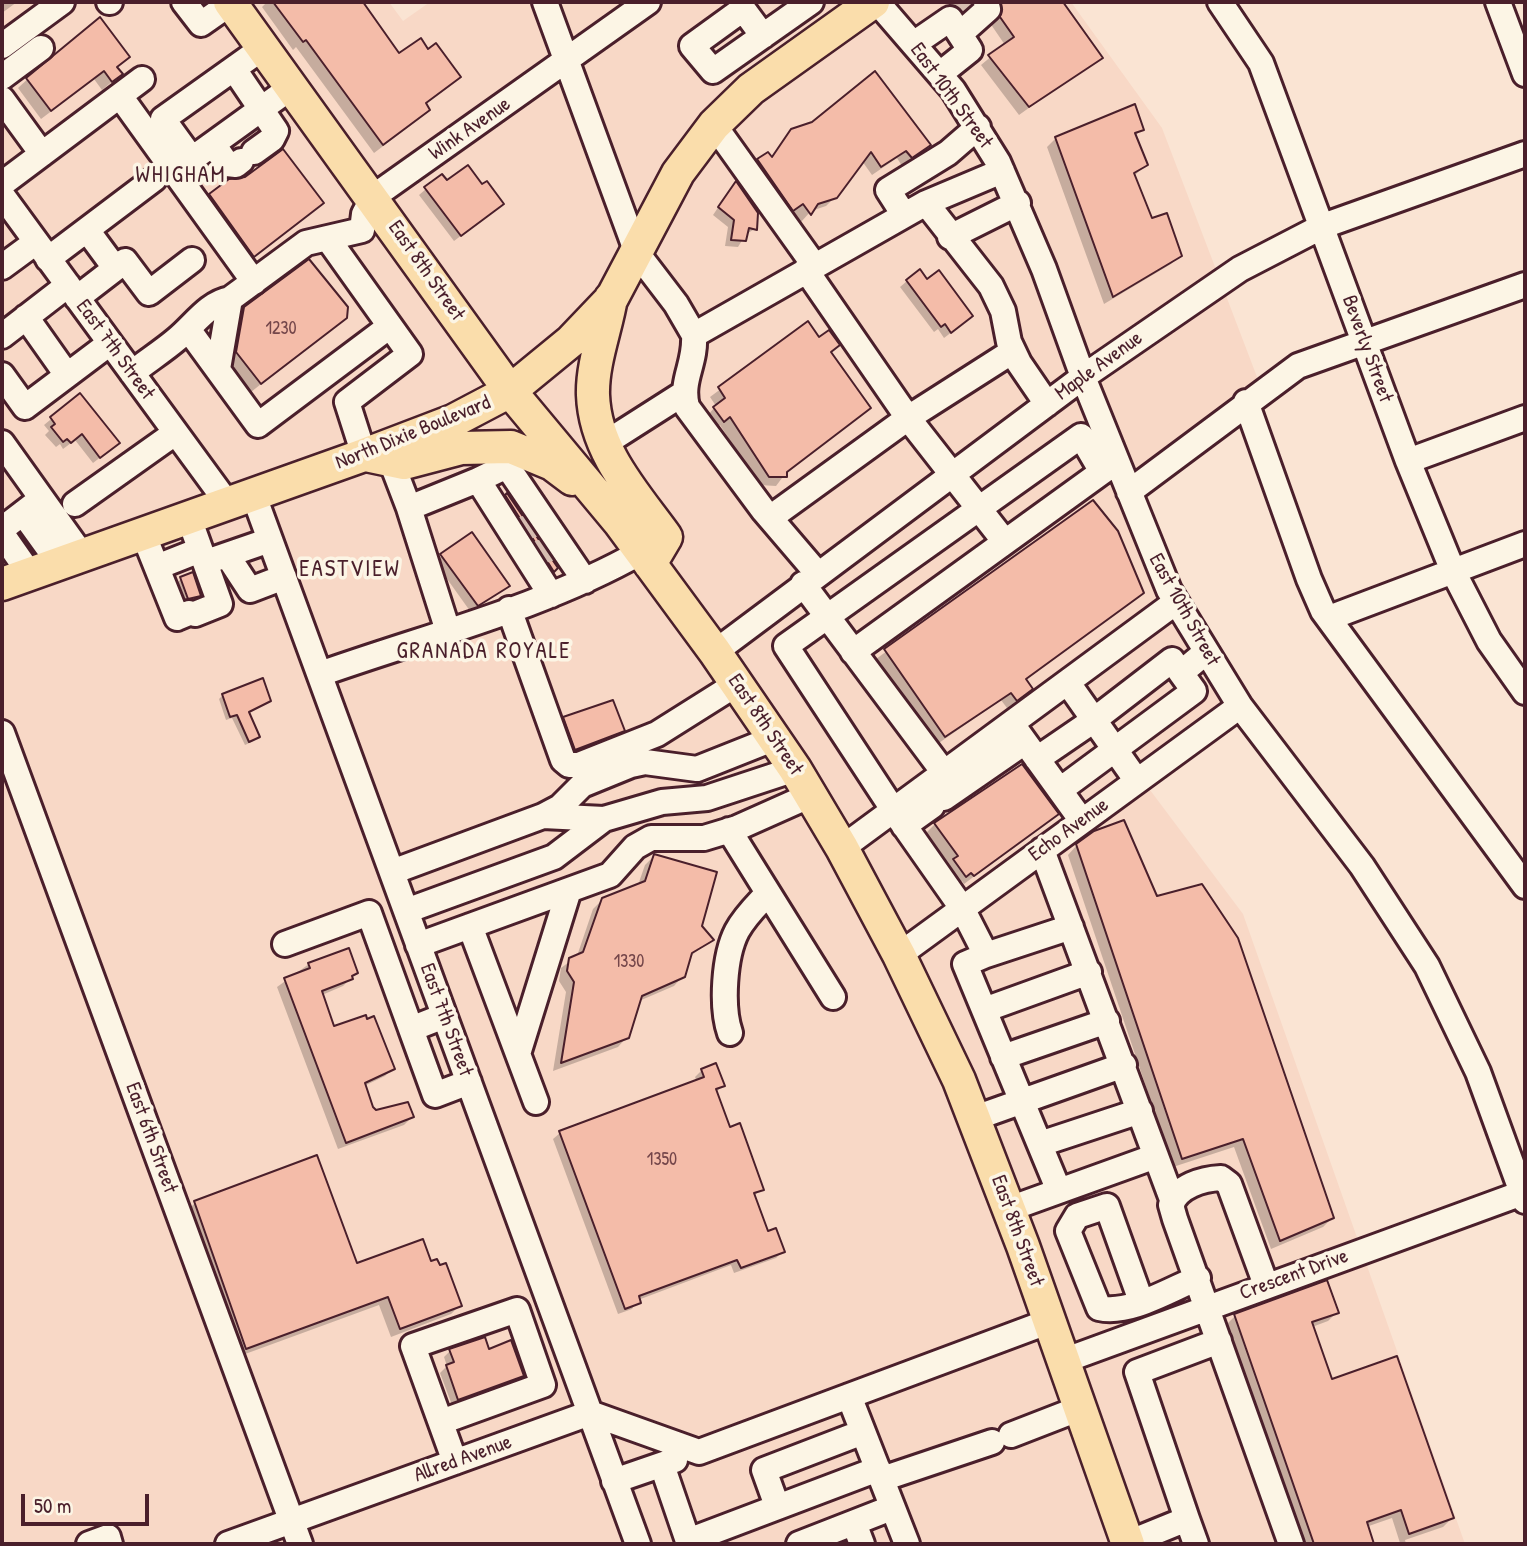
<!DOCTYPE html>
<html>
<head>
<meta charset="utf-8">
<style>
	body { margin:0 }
	#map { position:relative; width:1527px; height:1546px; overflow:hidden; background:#fae4d3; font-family:"Patrick Hand",sans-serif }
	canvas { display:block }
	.frame { position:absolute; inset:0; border:4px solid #4a1f2b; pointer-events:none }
	.scale { position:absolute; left:21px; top:1494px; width:128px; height:32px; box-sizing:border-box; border:4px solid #4a1f2b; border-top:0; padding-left:9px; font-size:21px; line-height:24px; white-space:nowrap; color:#4a1f2b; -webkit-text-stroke:5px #fcf5e5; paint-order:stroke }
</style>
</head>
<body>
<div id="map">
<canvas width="1527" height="1546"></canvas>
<div class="frame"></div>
<div class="scale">50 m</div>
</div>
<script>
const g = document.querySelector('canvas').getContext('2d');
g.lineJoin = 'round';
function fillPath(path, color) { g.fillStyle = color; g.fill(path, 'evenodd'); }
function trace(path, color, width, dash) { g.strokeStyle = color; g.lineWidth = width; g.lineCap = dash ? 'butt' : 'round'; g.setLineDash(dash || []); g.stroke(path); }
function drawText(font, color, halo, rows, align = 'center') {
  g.font = font + ' "Patrick Hand",sans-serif'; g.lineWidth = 7; g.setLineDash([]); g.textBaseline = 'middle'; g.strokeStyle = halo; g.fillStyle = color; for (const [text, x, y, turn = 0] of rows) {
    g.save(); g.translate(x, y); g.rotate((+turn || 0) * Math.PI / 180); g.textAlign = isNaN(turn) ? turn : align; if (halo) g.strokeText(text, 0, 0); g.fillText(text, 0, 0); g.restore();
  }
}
fillPath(new Path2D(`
	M2,2H389L403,21L430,2H1071L1162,128L1262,390L1128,490L1240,706L1141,778L1243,914L1465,1544H2Z`), '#f8d8c6');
fillPath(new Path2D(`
	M2,2H17L2,13Z
	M267,2H365L362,4L399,55L428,51L459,77L425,104L428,110L419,119L374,153L296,47L293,50L262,7Z
	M950,2H970L958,14L948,9Z
	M1004,2H1054L1100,57L1019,115L981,65L1005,45L992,26L994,12Z
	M100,20L128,57L116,68L121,74L102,90L94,79L41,119L18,88L56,53Z
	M1142,129L1135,136L1146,165L1134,176L1151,220L1180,255L1171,264L1104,304L1047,147L1056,138Z
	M792,131L929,144L902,166L897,158L872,175L862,161L836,196L826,206L811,211L801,222L794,212L784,218L749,170L768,154L771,157Z
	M441,176L447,183L495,210L454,241L419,195Z
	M730,190L755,229L746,234L738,247L725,246L728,227L713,215Z
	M210,196L322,203L244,264L201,205Z
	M907,281L965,322L944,338L938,329L934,332L900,287Z
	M245,309L346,317L251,392L228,362L235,318Z
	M808,324L829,353L859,417L785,474L776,486L759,485L720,425L714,429L706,417L716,406L710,397Z
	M80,395L111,449L93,463L75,440L63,449L60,444L56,447L45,435L49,431L44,425Z
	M507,495L556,568L550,575L500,502Z
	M1092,502L1142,593L1025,680L1031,688L1022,697L1007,708L1001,700L936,745L876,659Z
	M442,556L508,585L470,611L435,562Z
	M181,579L199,595L195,599L184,602L177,583Z
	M223,695L269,700L248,713L258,737L254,741L245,745L232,718L226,720L219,699Z
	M564,719L623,730L617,737L569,755L558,725Z
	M1057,814L964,884L962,881L956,885L945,870L950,865L926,833L935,824Z
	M1077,845L1156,898L1332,1218L1323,1227L1271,1249L1234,1147L1173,1167L1068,855Z
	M654,856L712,940L689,957L683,976L674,986L639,1001L627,1037L618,1047L553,1071L566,992L559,981L561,968L577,956L593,909L603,899L638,885L645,865Z
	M309,964L356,973L343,986L322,995L333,1029L393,1068L385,1076L364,1086L372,1108L376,1112L412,1117L404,1125L338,1149L277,987Z
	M702,1070L723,1086L715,1093L729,1129L762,1189L754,1196L767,1234L783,1251L776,1258L734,1273L731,1265L638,1300L632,1309L618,1314L553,1139L560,1133L697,1082L695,1077Z
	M195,1203L356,1265L430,1263L439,1267L460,1305L451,1314L391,1337L379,1305L237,1357L186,1212Z
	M1326,1282L1337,1312L1328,1321L1312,1327L1331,1381L1452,1518L1443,1527L1405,1540L1406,1544H1396L1400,1543L1392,1518L1366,1527L1372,1544H1303L1226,1325L1235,1316Z
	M450,1351H488L522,1376L515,1382L452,1405L440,1373L447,1366L444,1357Z`), '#0003');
const building = new Path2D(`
	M273,2H363L399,53L421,38L428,49L436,43L461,77L426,103L430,110L383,145L306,40L303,42Z
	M1001,2H1063L1103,58L1029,107L988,55L1014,37L1000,17Z
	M100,17L130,57L117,67L123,74L112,82L104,71L51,111L26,78Z
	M875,71L931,145L912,158L906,151L881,167L871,152L837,198L818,204L811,215L803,204L793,211L757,159L768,152L772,157L791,129L812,122Z
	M1135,104L1144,130L1135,133L1148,165L1134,173L1152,218L1167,213L1182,256L1113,297L1055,137Z
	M283,149L324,203L254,257L209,194L229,179L245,177Z
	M468,165L482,184L487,181L504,204L461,236L424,187L442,174L447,180Z
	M736,181L758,213L757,230L749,228L746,241L731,240L734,220L718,207Z
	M309,259L348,307L347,318L261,384L236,352L244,307Z
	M920,269L927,279L939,270L973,316L951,333L945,324L941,327L906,280Z
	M808,321L819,337L829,330L840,345L831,352L871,408L787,472V477H769L730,417L724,422L713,407L725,398L718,387Z
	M80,393L120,443L100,458L82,434L71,443L67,439L63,442L51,427L55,424L50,417Z
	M507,493L558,568L554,572L505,495Z
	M1093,500L1118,531L1144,593L1026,679L1033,689L1017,701L1011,693L945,737L884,649Z
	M472,532L510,586L478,606L440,554Z
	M193,572L201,596L188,599L180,577Z
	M263,678L271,701L249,712L260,737L249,742L237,715L230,717L222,694Z
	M613,700L625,731L575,750L563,717Z
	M1022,764L1059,814L974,876L971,873L966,877L953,859L958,856L934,823Z
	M1124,820L1157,896L1202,884L1238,938L1334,1218L1280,1241L1243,1139L1182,1159L1076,844L1094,831Z
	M654,854L717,872L702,926L714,940L692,953L685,977L642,996L629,1038L561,1063L574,982L567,971L569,958L583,952L602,898L645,881Z
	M349,948L358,973L352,976L353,979L322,991L334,1026L366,1015L367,1019L374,1016L395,1069L365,1083L373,1107L376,1110L408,1102L414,1117L346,1143L284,978L310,968L308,963Z
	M716,1063L725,1086L716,1089L730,1127L740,1123L764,1190L754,1193L768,1231L776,1228L785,1252L741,1268L737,1260L639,1296L641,1303L625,1309L559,1131L704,1077L701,1069Z
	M317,1155L357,1263L423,1239L431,1261L437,1259L440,1265L446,1263L462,1306L400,1329L388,1297L246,1349L194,1201Z
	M1327,1280L1339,1313L1312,1322L1332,1379L1397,1356L1454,1518L1409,1534L1401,1510L1367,1522L1374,1544H1314L1234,1314Z
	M485,1337L489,1349L511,1340L524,1376L458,1400L446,1365L454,1362L449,1349Z`);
fillPath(building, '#f4bca9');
trace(building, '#4a1f2b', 2);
trace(new Path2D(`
	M968,2L971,13
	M519,530L537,524
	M535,554L553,548`), '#d7bdb1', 24, [24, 12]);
const minor = new Path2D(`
	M109,2H110
	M184,2L201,24L231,3
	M545,2L637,253L676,304L694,335
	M877,2L953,90L998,162L1044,269L1083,377L1169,590L1240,706L1362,866L1427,966L1478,1072L1525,1201
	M1220,2L1261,63L1408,461L1453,571L1489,641L1525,692
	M1498,2L1525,74
	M960,34L988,9L986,2
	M763,36L743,9L692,46L713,71L811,2
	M915,43L950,19L970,50L940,74
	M2,46L62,2
	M264,47L163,119L192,159L293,86
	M234,69L276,131L272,139L254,152
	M2,77L41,48
	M120,96L254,282
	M2,99L42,154
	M714,125L814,265
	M213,144L227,164L236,165L241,161
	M2,184L142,79
	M2,195L228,504
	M926,203L991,286L1003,311L1009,342L1019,363L1047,404
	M904,215L888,190L948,153L978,127
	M87,230L115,268
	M950,237L1018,203
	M328,239L410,354L347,402L364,455
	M48,259L154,179
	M2,267L36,242
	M77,298L125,261L149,293L192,260
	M26,317L67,375
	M188,329L258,425L390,326
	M2,336L68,285
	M218,369L230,299
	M132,373C147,361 163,351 177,339C194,325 208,303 230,299L306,243L362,230L364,214L373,197L648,2
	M2,375L25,407L110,343
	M1246,402L1309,579L1323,611L1525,886
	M2,443L82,555
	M604,444L684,393
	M391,461L409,508
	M1408,461L1525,418
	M478,480L507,466L585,581
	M1129,492L1298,366L1525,285
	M254,496L638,1544
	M75,504L175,433
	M23,513L59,563
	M189,518L220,604L195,614
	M770,518L908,418L806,270
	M2,529L36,503
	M143,533L177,618L189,613
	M2,534L30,574
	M1005,542L908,418L1013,351
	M227,555L250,590L284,577
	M212,560L270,540
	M157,567L200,550
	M817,573L764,511L687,407C680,379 696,365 694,335L926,203L1002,171
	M803,584L945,774
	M509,609L563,760L569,765H579L657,734L738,683
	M1329,618L1525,544
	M448,631L409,508L478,480L551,595
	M715,652L1083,377L1240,269L1323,226L1525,154
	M853,652L1113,464
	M320,674C427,636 542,608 641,552
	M1068,683L1137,781
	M1012,724L1082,821
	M2,733L300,1544
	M1037,759L1094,720L1172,660L1181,673L1206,652
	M1060,790L1194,691L1181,673
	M944,798L1025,742
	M543,816L604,819L662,802L707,798L795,769
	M904,826L932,806
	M729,830L833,997
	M842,848L1176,602
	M1042,850L1173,1202
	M392,872L543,816L560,807L582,785L631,765L645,762L697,769L775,738
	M406,911L554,857L604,819
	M470,926L536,1102
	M1071,927L986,955L962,908L894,811L786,646L1081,436L1102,472
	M285,944L369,913L411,1029L444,1016
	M418,945L610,875L635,847L651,838H704L737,828L811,795
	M899,955L1240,706
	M986,955L965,964L1059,1191
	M984,1010L1089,972
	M411,1029L435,1095L469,1082
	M730,1033C721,1007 724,956 737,931C745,916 757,905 768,893
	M518,1054L569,890
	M1003,1057L1107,1021
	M975,1118L1124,1065
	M1040,1144L1140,1111
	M1009,1209L1156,1156
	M1266,1285L1229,1184L1221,1178C1202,1179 1178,1186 1171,1205L1175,1219L1291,1544
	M1141,1301L1107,1206L1077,1216L1068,1231L1099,1308C1129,1315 1169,1290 1198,1278
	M1063,1361L1525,1192
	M849,1396L907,1544
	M441,1422L543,1385L517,1310L413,1346L455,1462
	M1011,1435L1078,1409
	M662,1465L688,1541L878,1469
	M882,1479L992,1442
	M614,1481L675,1460
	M777,1506L764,1470L863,1432
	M1187,1519L1196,1544
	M854,1523L862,1544
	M1128,1543L1187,1519L1137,1372L1219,1341
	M89,1544L108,1537L110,1544
	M228,1544L590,1413L699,1452L1050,1321
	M799,1544L881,1512`);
const major = new Path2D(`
	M230,2L510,391L620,523L715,652L795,769L842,848L899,955L959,1080L1023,1246L1128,1544
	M611,298C606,329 592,363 593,395C595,452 635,494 666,537L650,564
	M366,455L404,463L461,448L511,447L552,464L572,479
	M2,584L364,455L453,421L510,391L571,341L612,298L678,173L714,125L751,89L873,2`);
trace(minor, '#4a1f2b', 30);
trace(major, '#4a1f2b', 37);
trace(minor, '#fcf5e5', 24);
trace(major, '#faddab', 32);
drawText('18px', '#74464a', null, [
	["1230",281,329],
	["1330",629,962],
	["1350",662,1160]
]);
drawText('21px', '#4a1f2b', '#fcf5e5', [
	["East 10th Street",951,96,54],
	["Wink Avenue",470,129,-35],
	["East 8th Street",426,271,55],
	["Beverly Street",1367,349,70],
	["East 7th Street",115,350,54],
	["Maple Avenue",1099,366,-36],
	["North Dixie Boulevard",413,433,-22],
	["East 10th Street",1184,610,61],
	["East 8th Street",765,725,56],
	["Echo Avenue",1069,830,-36],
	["East 7th Street",446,1020,70],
	["East 6th Street",151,1138,70],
	["East 8th Street",1017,1231,70],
	["Crescent Drive",1294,1275,-20],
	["Allred Avenue",463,1459,-20]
]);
g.letterSpacing = '2px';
drawText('23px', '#4a1f2b', '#fcf5e5', [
	["WHIGHAM",181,176],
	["EASTVIEW",350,570],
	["GRANADA ROYALE",484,652]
]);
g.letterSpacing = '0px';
</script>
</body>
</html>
